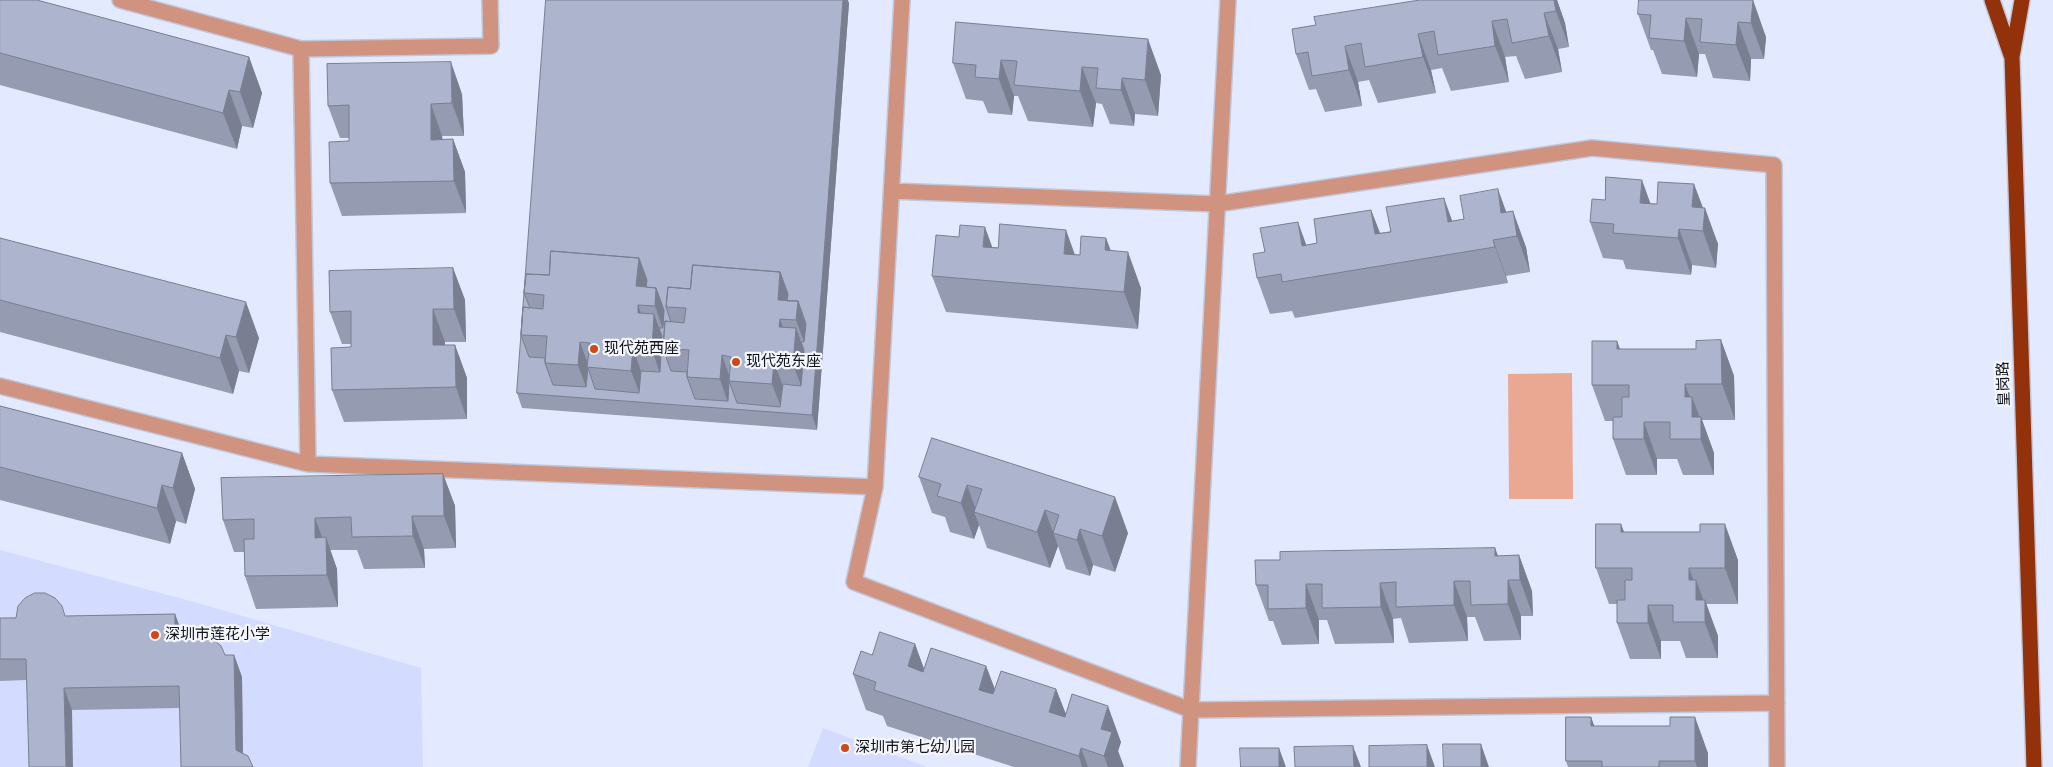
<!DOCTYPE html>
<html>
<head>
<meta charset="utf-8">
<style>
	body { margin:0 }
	canvas { display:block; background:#e3e9ff }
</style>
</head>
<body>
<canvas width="2053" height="767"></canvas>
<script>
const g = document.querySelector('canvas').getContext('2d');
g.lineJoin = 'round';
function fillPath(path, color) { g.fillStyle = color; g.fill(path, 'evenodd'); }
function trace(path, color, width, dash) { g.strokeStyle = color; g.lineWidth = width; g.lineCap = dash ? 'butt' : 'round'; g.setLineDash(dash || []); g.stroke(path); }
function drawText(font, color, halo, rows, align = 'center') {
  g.font = font + ' "Libre Baskerville","Noto Sans SC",serif'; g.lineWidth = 4.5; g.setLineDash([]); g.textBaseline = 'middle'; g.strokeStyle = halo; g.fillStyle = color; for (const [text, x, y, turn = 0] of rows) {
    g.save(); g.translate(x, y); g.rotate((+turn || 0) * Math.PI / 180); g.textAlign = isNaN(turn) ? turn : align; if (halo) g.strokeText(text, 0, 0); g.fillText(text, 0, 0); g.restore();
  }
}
fillPath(new Path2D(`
	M0,550L198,603L421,668L423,767H0Z
	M823,728L927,767H808Z`), '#d3dcfe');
fillPath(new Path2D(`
	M1572,373L1573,499H1509L1508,374Z`), '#eaa791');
const minor = new Path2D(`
	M120,0L301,49L491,46L490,0
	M301,49L308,464
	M892,191L1217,204L1592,148L1774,165L1777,767
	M0,386L308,464L875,487L902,0
	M875,487L854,582L1191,710L1777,703
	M1188,767L1228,0`);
const highway = new Path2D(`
	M1992,0L2011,55
	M2022,0L2012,57L2034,767`);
trace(minor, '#c1c7db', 18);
trace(highway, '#c1c7db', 18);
trace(minor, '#cf9380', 15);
trace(highway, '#92310a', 15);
fillPath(new Path2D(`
	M0,0L249,57L262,93L253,128L242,126L237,149L0,85Z
	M546,0L849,3L817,430L522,408L517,393Z
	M1420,0H1557L1565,23L1569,47L1558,49L1562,72L1525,79L1516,56L1505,57L1509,82L1451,91L1442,68L1431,70L1436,93L1378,103L1369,80L1358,82L1362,106L1325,112L1316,89L1309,90L1296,54L1316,25Z
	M1748,0L1766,37L1764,59H1751L1750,81L1713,78L1705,54H1699L1697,77L1662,74L1653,50H1651L1638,14Z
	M956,22L1161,75L1158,116L1135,114L1134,126L1110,124L1102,104L1096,103L1093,127L1028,121L1018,96H1014L1012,115L988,113L983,101L966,99L953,63Z
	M462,94L464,136H442L443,140L453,139L465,172L466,213L342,216L330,183L349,141V138H340L328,106Z
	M1651,204L1703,208L1718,244L1716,268L1692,265L1691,275L1626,269L1623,260L1603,258L1590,222Z
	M1371,210L1380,233L1506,212L1526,247L1530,272L1506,276L1508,283L1295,318L1292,311L1270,314L1257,278L1306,245L1317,243Z
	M0,238L259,338L249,373L239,371L233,394L0,332Z
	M1106,238L1111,251L1141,288L1138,329L946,312L932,276L992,247L1080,255Z
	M453,268L465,300L466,342H445V345H455L467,378V419L344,422L332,390L351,347V344H342L330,312Z
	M1721,340L1734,376L1735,420H1702L1714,453V475H1683L1677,459H1657V475H1626L1613,439V421H1605L1592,385L1617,341L1620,349H1696Z
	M0,406L182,453L195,489L186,524L176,521L170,544L0,500Z
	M932,438L1128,533L1115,572L1093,565L1090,576L1066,569L1058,546L1050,568L987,548L979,525L974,539L950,532L945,517L932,513L919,477Z
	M443,474L455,506L456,548L424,549L425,568L364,569L357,550H330L337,569L338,607L256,609L245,576L244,552H234L223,520Z
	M1621,524L1624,532L1738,560V604H1706L1718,636V658H1686L1680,641H1661V659H1630L1617,623V604H1609L1596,568Z
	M1495,548L1498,556L1519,555L1532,591L1533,616H1521V640L1484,641L1475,617H1467L1468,641L1409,643L1401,618L1393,619L1394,643L1335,644L1327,620H1319V644L1282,645L1273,621H1269L1256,585L1280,560Z
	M175,614L181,630L225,655H234L242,677L243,754L254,767L180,708L72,710L27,680L0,681V618Z
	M915,644L924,669L986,666L995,690L1056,689L1066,714L1121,742L1118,751L1124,767H1014L887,726L883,716L866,710L853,674L872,655Z
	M1591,717L1594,726L1708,753V767H1568L1566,761Z`), '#959bb1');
fillPath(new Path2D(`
	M843,0H848L849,3L817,430L812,415Z
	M1554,0H1557L1565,23L1569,47L1556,11Z
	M1753,0L1766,37L1764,59L1751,23Z
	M1544,13L1558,49L1562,72L1549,36Z
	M1686,18L1699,54L1697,77L1684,41Z
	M1492,21L1505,57L1509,82L1495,46Z
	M1738,22L1751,59L1750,81L1736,45Z
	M1418,34L1431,70L1436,93L1423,57Z
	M1148,39L1161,75L1158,116L1145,80Z
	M1345,46L1358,82L1362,106L1349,70Z
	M249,57L262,93L253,128L240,92Z
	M1001,60L1014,96L1012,115L999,79Z
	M451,62L462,94L464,136L452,103Z
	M1082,67L1096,103L1093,127L1080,91Z
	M1122,78L1135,114L1134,126L1121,90Z
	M229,90L242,126L237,149L223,113Z
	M431,104L442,136L443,172L431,140Z
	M453,139L465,172L466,213L454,181Z
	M1642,180L1655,216L1640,203Z
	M1694,184L1705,213V208L1718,244L1716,268L1703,231L1692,207Z
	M1498,189L1511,225L1501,213Z
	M1444,198L1457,234L1448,222Z
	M1371,210L1385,246L1375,234Z
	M1513,211L1526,247L1530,272L1517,236Z
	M1298,222L1311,258L1302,246Z
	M985,227L998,263L996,283L983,247Z
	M1679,229L1692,265L1691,275L1678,238Z
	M1066,230L1079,266L1077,290L1064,254Z
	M1106,238L1119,274L1105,250Z
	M1493,240L1506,276L1508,283L1495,247Z
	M1128,252L1141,288L1138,329L1124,292Z
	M639,258L652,295L636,286Z
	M453,268L465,300L466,342L454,309Z
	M780,272L794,309L778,300Z
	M656,288L670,325L668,344L655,306Z
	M798,301L811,339L810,358L796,320Z
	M246,302L259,338L249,373L236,337Z
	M638,305L649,335L638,313Z
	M433,309L445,342V378L433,345Z
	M654,314L667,349L663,348L665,388L652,350Z
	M780,319L791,349L779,327Z
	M796,328L810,366L807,402L793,364Z
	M226,335L239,371L233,394L220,358Z
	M1721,340L1734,376L1735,420L1722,384Z
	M1617,341L1630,377L1617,349Z
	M580,342L589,367H587L590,398L578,365Z
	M455,345L467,378V419L456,387Z
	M633,348L646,386L643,402L631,371Z
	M722,355L731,381H729L730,409L720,379Z
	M774,362L788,400L783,412L772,384Z
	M1685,384L1692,403V397L1701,421V417L1714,453V475L1685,397Z
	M1644,422L1657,459V475L1644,439Z
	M182,453L195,489L186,524L173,488Z
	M443,474L455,506L456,548L444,516Z
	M162,485L176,521L170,544L157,508Z
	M967,485L977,513L974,512L979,525L974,539L961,503Z
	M1115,497L1128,533L1115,572L1102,536Z
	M1045,510L1058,546L1050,568L1037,532Z
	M412,516L424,549L425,568L413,536Z
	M315,518L326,548V537L337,569L338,607L327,575L315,538Z
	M1621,524L1634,560L1621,532Z
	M1725,524L1738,560V604L1725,568Z
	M1080,529L1093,565L1090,576L1077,540Z
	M1495,548L1508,584V580L1521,616V640L1508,604L1495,556Z
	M1519,555L1532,591L1533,616L1520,580Z
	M1689,568L1696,587V580L1705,604V600L1718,636V658L1689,580Z
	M1454,581L1467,617L1468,641L1454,605Z
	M1380,583L1393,619L1394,643L1381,607Z
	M1306,584L1319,620V644L1306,608Z
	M1648,605L1661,641V659L1648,623Z
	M175,614L183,636L175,630Z
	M915,644L928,680L908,666Z
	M234,655L242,677L243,767L236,750Z
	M986,666L1000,702L979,690Z
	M64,688L72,710L73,767H66Z
	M1056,689L1070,725L1049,712Z
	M1108,706L1121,742L1118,751L1124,767H1108L1104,756L1101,729Z
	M1591,717L1604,753L1591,726Z
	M1695,717L1708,753V767H1697L1695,761Z
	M1481,744L1489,767H1481Z
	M1427,745L1435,767H1427Z
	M1353,746L1361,767H1354Z
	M1081,748L1088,767H1082L1079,756Z
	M1279,748L1286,767H1279Z`), '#797e90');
const building = new Path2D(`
	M0,0H37L249,57L240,92L229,90L223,113L0,53Z
	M546,0H843L812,415L517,393ZM551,251L639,258L647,280L646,287L656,288L664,310L663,328H659L662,336L660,372L641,371L639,393L595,389L588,368L586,387L553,385L545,363V358L529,357L521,335L523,307L530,308L524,293L526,274L549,275ZM693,265L780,272L788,294L787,301H798L806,324L804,342H801L804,350L801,386L783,384L780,407L737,403L729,381L728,401L695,399L687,377V372L671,371L663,348L665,321L671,322L666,307L668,287L690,289Z
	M1420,0H1554L1556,11L1544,13L1549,36L1512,43L1507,19L1492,21L1495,46L1438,55L1434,31L1418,34L1423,57L1365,67L1361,43L1345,46L1349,70L1312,76L1308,52L1296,54L1292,29L1316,25L1314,17Z
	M1639,0H1753L1751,23L1738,22L1736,45L1700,42L1702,19L1686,18L1684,41L1649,38L1651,15L1638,14Z
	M956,22L1148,39L1145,80L1122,78L1121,90L1096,88L1098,68L1082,67L1080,91L1014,85L1017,61L1001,60L999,79L975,77L976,65L953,63Z
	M451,62L452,103L431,104V140L453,139L454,181L330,183L329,142L349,141V105L328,106L327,64Z
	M1606,177L1642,180L1640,203L1657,204L1658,182L1694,184L1692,207L1705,208L1703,231L1679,229L1678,238L1613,233L1614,224L1590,222L1592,199L1605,200Z
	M1498,189L1501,213L1513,211L1517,236L1493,240L1495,247L1282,282L1281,274L1257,278L1253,254L1265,252L1260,228L1298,222L1302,246L1317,243L1314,219L1371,210L1375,234L1391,232L1386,207L1444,198L1448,222L1464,219L1460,196Z
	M1000,224L1066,230L1064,254L1080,255L1081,236L1106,238L1105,250L1128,252L1124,292L932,276L936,235L959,237L960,225L985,227L983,247L998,248Z
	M0,238L246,302L236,337L226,335L220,358L0,300Z
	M551,251L639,258L636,286L656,288L655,306L638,305V313L654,314L652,350L633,348L631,371L587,367L590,343L580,342L578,365L545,363L547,336L521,335L523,307L543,309L544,295L524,293L526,274L549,275Z
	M693,265L780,272L778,300L798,301L796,320L780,319L779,327L796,328L793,364L774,362L772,384L729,381L731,357L722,355L720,379L687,377L689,350L663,348L665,321L684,323L686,308L666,307L668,287L690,289Z
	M453,268L454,309H433V345H455L456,387L332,390L331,348L351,347V311L330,312L329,271Z
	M1721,340L1722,384H1685V397H1692V417H1701V439H1670V422H1644V439H1613V417H1622V397H1629V385H1592V341H1617V349H1696V341Z
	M0,406L182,453L173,488L162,485L157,508L0,467Z
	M932,438L1115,497L1102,536L1080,529L1077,540L1053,533L1059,515L1045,510L1037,532L974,512L982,489L967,485L961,503L937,496L941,484L919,477Z
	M443,474L444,516H412L413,536L352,537L351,517L315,518V538L326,537L327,575L245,576L244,539H254V519L223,520L221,478Z
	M1596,524H1621V532H1700V524H1725V568H1689V580H1696V600H1705V622H1673V605H1648V623H1617V600H1625V580H1632V568H1596Z
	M1495,548V556L1519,555L1520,580H1508V604L1471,605L1470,581H1454V605L1396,607V582L1380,583L1381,607L1322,608V584H1306V608L1268,609V585H1256L1255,560H1280V552Z
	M35,593H45L55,598L62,606L65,616L175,614V630L196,629L205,632L221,646L225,655H234L236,750L248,756L253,767H181L179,686L64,688L66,767H29L26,659H0V618H16L18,606L25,598Z
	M880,632L915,644L908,666L923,672L931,648L986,666L979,690L993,694L1001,671L1056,689L1049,712L1065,717L1072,694L1108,706L1101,729L1112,732L1104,756L1081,748L1079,756L874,690L876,682L853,674L861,651L872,655Z
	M1566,717H1591V726H1670V717H1695V761H1659V767H1602V761H1566Z
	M1443,744H1481V767H1444Z
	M1427,745V767H1369V746Z
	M1353,746L1354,767H1295L1294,747Z
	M1240,748H1279V767H1241Z`);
fillPath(building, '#adb4ce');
trace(building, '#797e90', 1);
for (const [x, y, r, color] of [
	[594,349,5,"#d04914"],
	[736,362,5,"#d04914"],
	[155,635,5,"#d04914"],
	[845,748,5,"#d04914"]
]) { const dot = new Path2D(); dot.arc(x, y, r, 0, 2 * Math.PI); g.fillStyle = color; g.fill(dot); trace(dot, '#f5f7fc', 2); }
drawText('15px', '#10121c', '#f5f7fc', [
	["现代苑西座",604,349],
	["现代苑东座",746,362],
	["深圳市莲花小学",165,635],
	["深圳市第七幼儿园",855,748]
], 'left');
drawText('15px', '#10121c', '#f5f7fc', [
	["皇岗路",2004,384,-92]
]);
</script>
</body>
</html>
